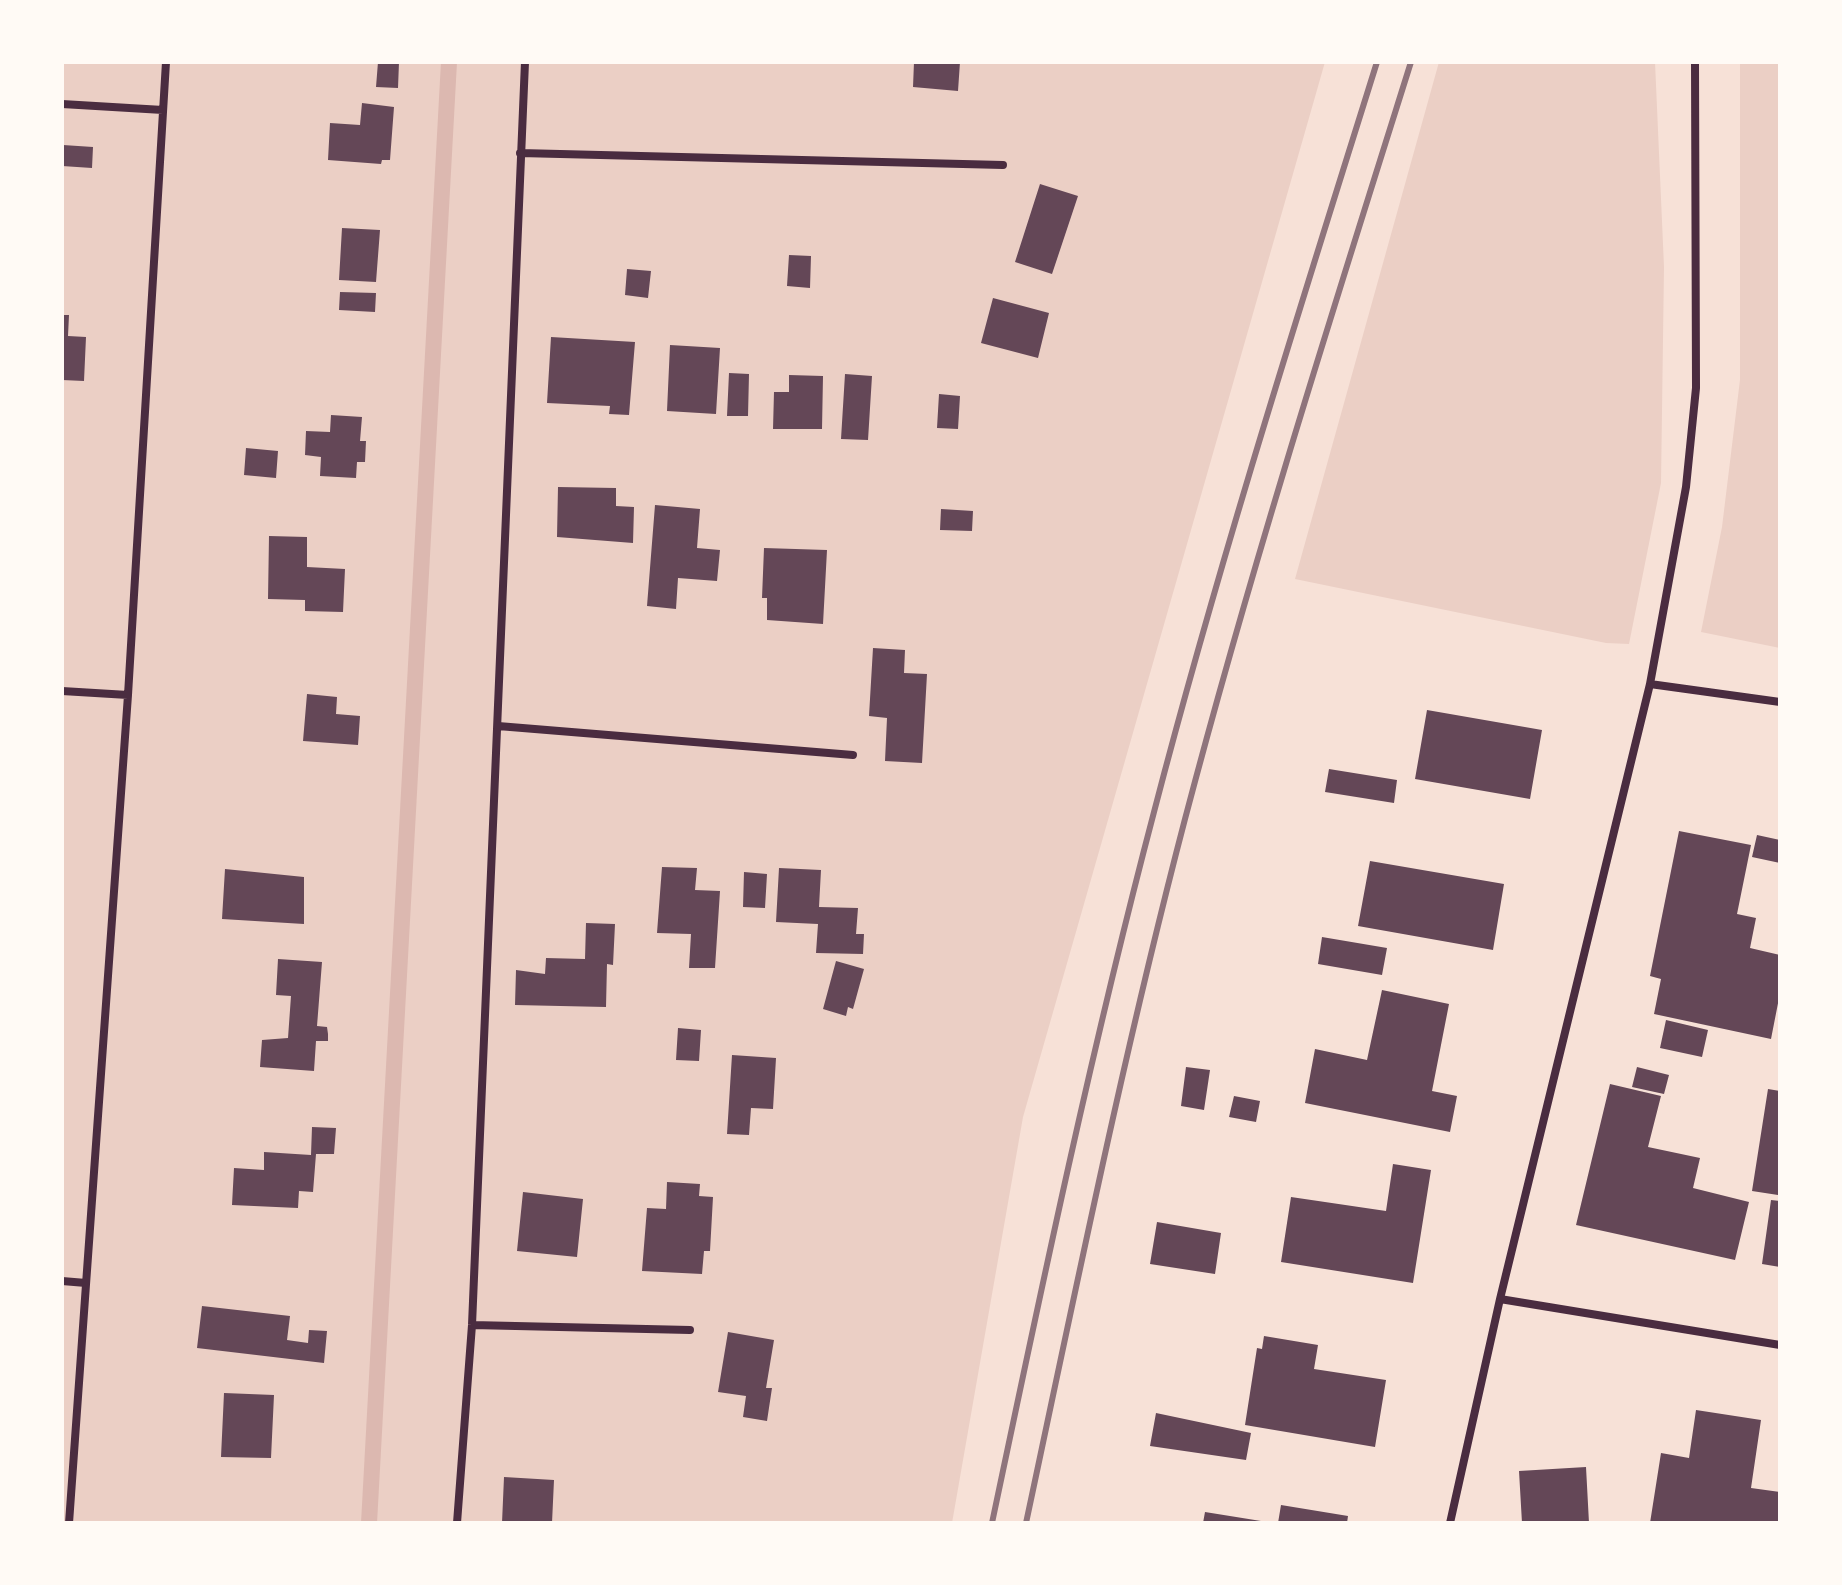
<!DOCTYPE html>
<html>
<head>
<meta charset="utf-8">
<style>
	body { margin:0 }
	#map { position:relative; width:1842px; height:1585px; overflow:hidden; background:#f7e1d7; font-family:Manrope,sans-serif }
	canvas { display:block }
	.frame { position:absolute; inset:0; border:64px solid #fffaf5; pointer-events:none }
</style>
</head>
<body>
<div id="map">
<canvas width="1842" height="1585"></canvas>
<div class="frame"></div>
</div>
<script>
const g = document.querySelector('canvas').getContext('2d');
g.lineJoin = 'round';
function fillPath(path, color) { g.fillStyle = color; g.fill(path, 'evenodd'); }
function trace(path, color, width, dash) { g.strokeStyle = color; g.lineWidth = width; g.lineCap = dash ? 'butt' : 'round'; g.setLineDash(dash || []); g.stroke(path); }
fillPath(new Path2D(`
	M62,62H1325L1023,1117L952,1523H62Z
	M1439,62H1655L1664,267L1661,483L1629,644L1606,643L1295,579Z
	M1740,62H1780V648L1701,632L1722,527L1740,380Z`), '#ebcfc5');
trace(new Path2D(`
	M369,1523L449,62`), '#dcb8b0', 16);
fillPath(new Path2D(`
	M378,62H399L398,88L376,87Z
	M914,62H960L958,91L913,87Z
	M362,103L394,107L390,160H382L381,164L328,160L330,123L360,125Z
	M63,145L93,147L92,168L62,166Z
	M1040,184L1078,196L1052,274L1015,262Z
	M342,228L380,230L376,282L339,280Z
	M789,255L811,256L810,288L787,286Z
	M627,269L651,271L648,298L625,295Z
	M340,292L376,293L375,312L339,310Z
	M993,298L1049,313L1038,358L981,343Z
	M62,315H69L68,336L86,337L84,381L62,380Z
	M551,337L635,342L629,415L609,414L610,406L547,403Z
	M670,345L720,348L716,414L667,411Z
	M729,373L749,374L748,416H727Z
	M845,374L872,376L868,440L841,439Z
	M789,375L823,376L822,429H773L774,392H789Z
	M939,394L960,396L958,429L937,428Z
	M331,415L362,417L360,441H366L365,462H357L356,478L320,476L321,457L305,455L306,431L330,432Z
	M246,448L278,451L276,478L244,475Z
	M558,487L616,488V506L634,507L633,543L557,537Z
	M655,505L700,509L697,548L720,550L717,581L678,578L676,609L647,606Z
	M941,509L973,511L972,531L940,530Z
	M269,536L307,537V567L345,569L343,612L305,611V600L268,599Z
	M764,548L827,550L823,624L767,620V598H762Z
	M873,648L905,650L904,673L927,674L922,763L885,761L887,718L869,716Z
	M307,694L337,697L336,714L360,716L358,745L303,741Z
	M1427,710L1542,730L1530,799L1415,779Z
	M1329,769L1397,780L1394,803L1325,792Z
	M1679,831L1751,845L1737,914L1756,918L1750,948L1780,955V993L1771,1039L1654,1014L1661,979L1650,976Z
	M1757,835L1780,840V863L1752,857Z
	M1370,861L1504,884L1493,950L1358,926Z
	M662,867L697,868L695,890L720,891L715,968H689L691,934L657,933Z
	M779,868L821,870L819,907L858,908L856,934H864L863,954L816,953L818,924L776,922Z
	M225,869L304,877V924L222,919Z
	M744,872L767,874L765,908L743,907Z
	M586,923L615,924L613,965L607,964L606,1007L515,1005L516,970L545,974L546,958L585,959Z
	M1322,937L1387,948L1382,975L1318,964Z
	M278,959L322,962L317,1026L327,1027L328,1034V1041H316L314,1071L260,1067L262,1040L288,1038L291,996L276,995Z
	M836,961L864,969L853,1009L848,1007L846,1016L823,1009Z
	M1382,990L1449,1004L1432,1091L1457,1096L1450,1132L1305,1103L1315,1049L1367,1060Z
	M1666,1020L1708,1030L1702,1057L1660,1048Z
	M678,1028L701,1030L699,1061L676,1060Z
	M732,1055L776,1058L773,1109L751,1108L749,1135L727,1134Z
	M1186,1067L1210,1070L1204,1110L1181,1106Z
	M1637,1067L1669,1075L1664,1094L1632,1087Z
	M1610,1084L1661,1096L1648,1147L1700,1158L1693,1188L1749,1202L1735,1260L1576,1225Z
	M1768,1089L1780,1091L1778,1195L1752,1191Z
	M1234,1096L1260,1101L1256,1122L1229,1117Z
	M312,1127L336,1128L334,1154H316L313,1192L299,1191L298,1208L232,1205L234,1168L264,1170V1152L311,1155Z
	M1393,1164L1431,1170L1413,1283L1281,1262L1291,1197L1386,1211Z
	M667,1182L700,1184L699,1196L713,1197L710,1251H704L702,1274L642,1271L647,1208L666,1209Z
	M523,1192L583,1199L577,1257L517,1251Z
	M1771,1200L1780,1201V1267L1762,1264Z
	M1157,1222L1221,1233L1215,1274L1150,1264Z
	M202,1306L290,1316L287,1340L308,1343L309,1330L327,1331L324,1363L197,1348Z
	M728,1332L774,1340L766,1388H772L767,1421L743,1417L746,1396L718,1392Z
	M1264,1336L1318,1345L1314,1369L1386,1380L1375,1447L1245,1425L1257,1348L1262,1349Z
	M224,1393L274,1395L271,1458L221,1457Z
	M1696,1410L1761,1420L1751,1488L1780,1492V1523H1650L1661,1453L1689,1458Z
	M1156,1413L1251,1433L1246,1460L1150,1446Z
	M1586,1467L1589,1523H1522L1519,1471Z
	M504,1477L554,1480L552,1523H502Z
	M1281,1505L1348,1516L1347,1523H1278Z
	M1205,1512L1261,1521V1523H1203Z`), '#644757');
trace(new Path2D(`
	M62,104L163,110
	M520,153L1003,165
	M1650,684L1780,702
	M62,691L128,695
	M498,726L853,755
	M62,1281L86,1283
	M1500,1299L1780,1345
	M472,1325L690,1330
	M69,1523L128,695L166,62
	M457,1523L472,1325L525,62
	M1450,1523L1500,1299L1650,684L1686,487L1696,388L1695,62`), '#4a2c40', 8);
trace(new Path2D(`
	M992,1523C1042,1285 1092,1047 1154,812C1220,559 1299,311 1377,62
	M1026,1523C1076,1288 1124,1052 1185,819C1252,564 1332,313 1411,62`), '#8f747c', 6);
</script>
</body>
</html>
